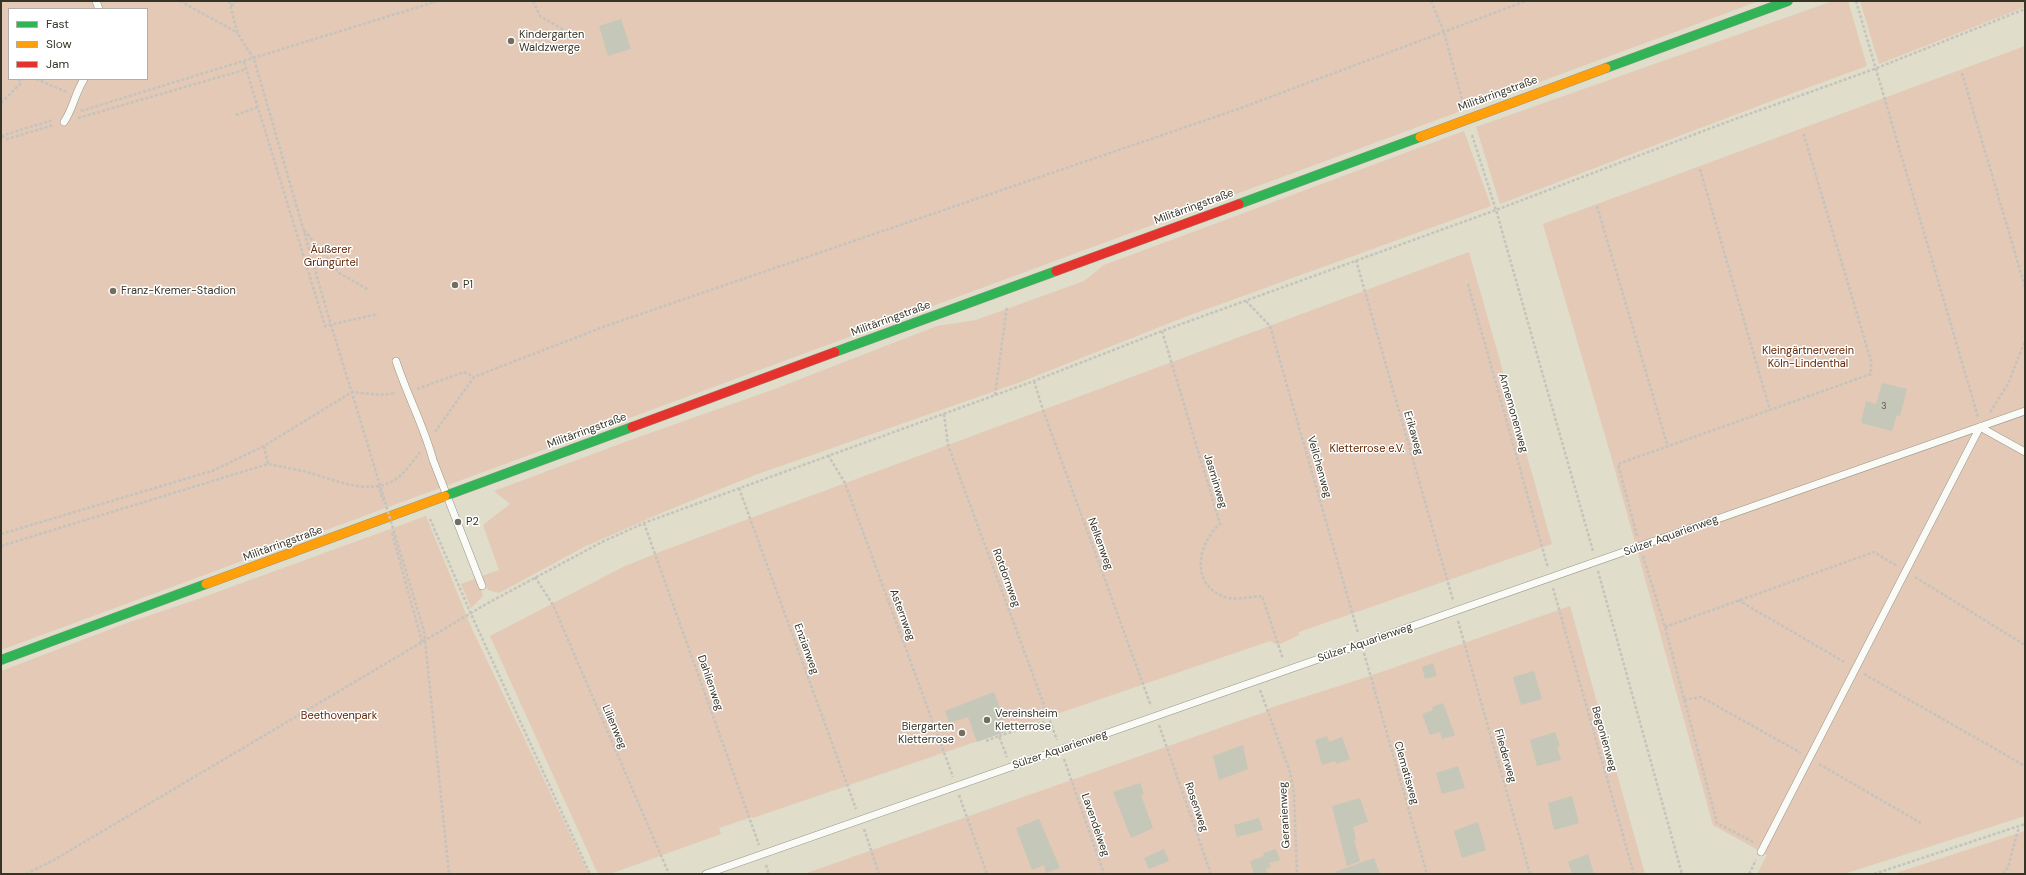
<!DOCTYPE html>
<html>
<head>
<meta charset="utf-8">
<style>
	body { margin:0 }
	#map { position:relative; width:2026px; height:875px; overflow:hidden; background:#e0ddca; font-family:"DM Sans",sans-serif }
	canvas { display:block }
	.frame { position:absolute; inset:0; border:2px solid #363427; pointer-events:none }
	.legend { position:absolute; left:8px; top:8px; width:140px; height:72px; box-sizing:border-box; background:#fff; border:1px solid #afaea9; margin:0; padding:5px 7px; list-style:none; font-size:12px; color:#363427 }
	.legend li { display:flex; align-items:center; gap:8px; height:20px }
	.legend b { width:20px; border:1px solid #afaea9 }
</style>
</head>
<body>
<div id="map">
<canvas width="2026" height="875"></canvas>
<div class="frame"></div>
<ul class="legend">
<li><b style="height:5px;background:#30b455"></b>Fast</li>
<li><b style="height:5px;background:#ff9f0a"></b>Slow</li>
<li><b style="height:5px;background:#e5322d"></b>Jam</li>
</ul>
</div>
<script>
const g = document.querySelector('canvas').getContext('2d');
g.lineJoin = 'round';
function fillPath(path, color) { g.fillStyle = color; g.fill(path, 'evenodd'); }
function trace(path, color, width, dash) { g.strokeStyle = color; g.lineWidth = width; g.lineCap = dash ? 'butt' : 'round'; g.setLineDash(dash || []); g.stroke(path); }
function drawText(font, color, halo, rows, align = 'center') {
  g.font = font + ' "DM Sans",sans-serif'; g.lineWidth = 3; g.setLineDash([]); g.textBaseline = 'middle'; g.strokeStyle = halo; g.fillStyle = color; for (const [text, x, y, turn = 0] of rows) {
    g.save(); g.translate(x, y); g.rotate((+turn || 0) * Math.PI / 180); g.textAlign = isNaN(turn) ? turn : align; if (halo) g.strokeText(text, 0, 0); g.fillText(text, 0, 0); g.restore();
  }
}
fillPath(new Path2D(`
	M1,1H1759L1,650ZM9,9H147V79H9Z
	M1833,1H1848L1867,66L1782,97L1500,204L1476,127Z
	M1860,1H2025V7L1879,64Z
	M2025,46V816L1844,874H1757L1767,855L1713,825L1613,463L1543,224Z
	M1464,131L1491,206L1185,317L1018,383L755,475L666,511L584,547L499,593L488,590L482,576L499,570L483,525L510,504L494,491L633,439L772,390L937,326L976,320L1084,281L1104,265Z
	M1469,252L1552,544L1299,632V635L1278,645L1270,641L753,818L752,817L719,828L721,834L610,874H598L490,636L623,567L662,551Z
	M426,516L472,629L589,874H1V671L127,623L198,599Z
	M477,578L483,596L471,608L461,584Z
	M1570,606L1645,874H804L1268,711L1270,708L1367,677Z
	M2025,831V874H1893Z`), '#e3c9b6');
fillPath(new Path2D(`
	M621,19L631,49L608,56L599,26Z
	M1882,383L1907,389L1900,416L1897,415L1892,431L1861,423L1866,401L1876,404Z
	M1433,663L1437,676L1425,679L1422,667Z
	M1534,671L1542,699L1521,705L1513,677Z
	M994,692L1008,731L977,742L968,717L949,723L945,711Z
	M1443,703L1455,735L1442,739L1440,732L1430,735L1422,714L1433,710L1432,707Z
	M1555,732L1560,746L1557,747L1561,760L1537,766L1530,740Z
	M1327,736L1329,742L1342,737L1350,759L1336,764L1335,761L1322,765L1315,740Z
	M1243,745L1248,769L1219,780L1213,756Z
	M1458,766L1465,788L1442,794L1436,773Z
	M1140,783L1144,794L1141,795L1153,828L1131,838L1113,792Z
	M1572,796L1579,823L1554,830L1548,803Z
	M1360,798L1368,822L1353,827L1356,839L1354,840L1360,861L1347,866L1332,806Z
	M1259,818L1263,830L1237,837L1234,825Z
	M1039,819L1060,868L1046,873L1044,865L1032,870L1016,828Z
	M1478,822L1486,850L1462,858L1454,831Z
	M1164,849L1169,861L1149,869L1144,858Z
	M1276,849L1280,860L1269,863L1271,867L1266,869L1267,874H1254L1250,861L1264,856L1263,853Z
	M1588,854L1594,874H1572L1568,862Z
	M1374,858L1380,874H1336L1335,872Z`), '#c5c7b9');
const lane = new Path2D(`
	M96,1L99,9
	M64,122C73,109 75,93 84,79
	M396,361C407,395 424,426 433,460L482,586
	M1761,852L1980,427L2025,452
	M706,874L2025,411`);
const fast = new Path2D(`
	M1606,68L1788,1
	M1239,204L1420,137
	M835,352L1056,271
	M445,496L632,427
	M1,660L206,584`);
const slow = new Path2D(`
	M1420,137L1606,68
	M206,584L445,496`);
const jam = new Path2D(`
	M1056,271L1239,204
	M632,427L835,352`);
trace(lane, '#9a988a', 8);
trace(fast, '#9a988a', 10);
trace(slow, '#9a988a', 10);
trace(jam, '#9a988a', 10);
trace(new Path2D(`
	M180,1L238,33
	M229,1L238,34L254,59L331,325L356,406
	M533,1L540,16L581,40
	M1431,1L1444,32L1463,103
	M1856,1L1978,417
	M231,6L236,1
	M244,62L325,326L378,314
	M1962,73L2025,287
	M36,79L67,92
	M1,103L21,83L19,79
	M81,111L438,1
	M236,115L258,107
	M78,118L247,69
	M1472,135L1496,210L1593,551
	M1,136L53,120
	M2,136L7,139L54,125
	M1700,169L1770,410
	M1597,206L1668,447
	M304,230L339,273L369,290
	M1356,260L1453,600
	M1468,284L1548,568
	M1246,301L1270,326L1358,633
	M1162,331L1220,524C1198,543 1190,582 1222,596C1233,601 1250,597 1262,596L1283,659
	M1034,381L1043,410L1151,706
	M417,389L464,372L474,377
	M995,395L1007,306
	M1990,412L2008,384L2025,341
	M944,414L948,445L1057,740
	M435,432L474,377L603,327L1241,108L1526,1
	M264,446L268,464
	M828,455L845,483L953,777
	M378,485L383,501
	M739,488L856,809
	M430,519L471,614L590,874
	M644,523L759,845
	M392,533L422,642
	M1,534L212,471L264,446L352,392L380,395L396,393
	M1637,536L1618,464L1871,374V361L1803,132
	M1,546L268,464C282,467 296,469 310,473C336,480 366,495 393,481C404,475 412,462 420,452
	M1643,556L1665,627L1717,823L1755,843
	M1598,571L1682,874
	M535,577L553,605L669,874
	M1915,577L2025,645
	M1553,588L1634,874
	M1738,600L1846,663
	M1458,621L1530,874
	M1665,627L1874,552L1897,566
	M424,631L449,874
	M1364,653L1427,874
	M1864,674L2025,766
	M1260,690L1290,772L1294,794L1297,874
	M1684,700L1701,697L1801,753
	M1159,725L1211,874
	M999,736L1043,722L1052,729
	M986,741L999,736L1007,757
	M1064,759L1104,874
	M1819,764L1921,823
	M959,795L987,874
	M864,829L879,874
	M766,865L769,874
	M26,874L54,860L488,603L602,542L644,523L1034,381L1162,331L1496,210L1727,122L1877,68L2025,9
	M1749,874L1756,860
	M1874,874L2025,824
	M2003,874L2008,867L2019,827`), '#c5c3bd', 2.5, [3, 2]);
trace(lane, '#fafaf7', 7);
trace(fast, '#30b455', 9);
trace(slow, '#ff9f0a', 9);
trace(jam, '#e5322d', 9);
trace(new Path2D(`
	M356,406L424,631`), '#c5c3bd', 2.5, [3, 2]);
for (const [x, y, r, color] of [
	[511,41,4,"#726f60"],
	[455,285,4,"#726f60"],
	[113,291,4,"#726f60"],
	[458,522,4,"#726f60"],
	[987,720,4,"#726f60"],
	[962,733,4,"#726f60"]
]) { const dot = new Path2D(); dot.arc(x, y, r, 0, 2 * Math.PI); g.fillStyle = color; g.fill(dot); trace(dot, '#fff', 1.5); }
drawText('9px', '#5c5b4e', null, [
	["3",1884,407]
]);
drawText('11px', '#363427', '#fff', [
	["Kindergarten",519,35],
	["Waldzwerge",519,48],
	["P1",463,285],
	["Franz-Kremer-Stadion",121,291],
	["P2",466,522],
	["Vereinsheim",995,714],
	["Kletterrose",995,727],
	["Biergarten",954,727,"right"],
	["Kletterrose",954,740,"right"]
], 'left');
drawText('11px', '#363427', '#fff', [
	["Militärringstraße",1498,94,-20],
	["Militärringstraße",1194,207,-20],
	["Militärringstraße",891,319,-20],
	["Annemonenweg",1513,413,74],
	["Militärringstraße",587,431,-20],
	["Erikaweg",1413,433,74],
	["Veilchenweg",1319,467,74],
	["Jasminweg",1215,481,73],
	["Sülzer Aquarienweg",1671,536,-20],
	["Militärringstraße",283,544,-20],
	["Nelkenweg",1100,544,70],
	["Rotdornweg",1006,578,70],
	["Asternweg",902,615,70],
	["Sülzer Aquarienweg",1365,643,-19],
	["Enzianweg",806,649,70],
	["Dahlienweg",710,683,71],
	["Lilienweg",614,727,67],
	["Begonienweg",1604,739,74],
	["Sülzer Aquarienweg",1060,750,-19],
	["Fliederweg",1505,756,74],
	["Clematisweg",1406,773,74],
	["Rosenweg",1196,807,71],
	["Geranienweg",1285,815,-93],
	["Lavendelweg",1095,825,71]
]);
drawText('11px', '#622302', '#fff', [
	["Äußerer",331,250],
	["Grüngürtel",331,263],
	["Kleingärtnerverein",1808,351],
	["Köln-Lindenthal",1808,364],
	["Kletterrose e.V.",1367,449],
	["Beethovenpark",339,716]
]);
</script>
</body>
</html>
